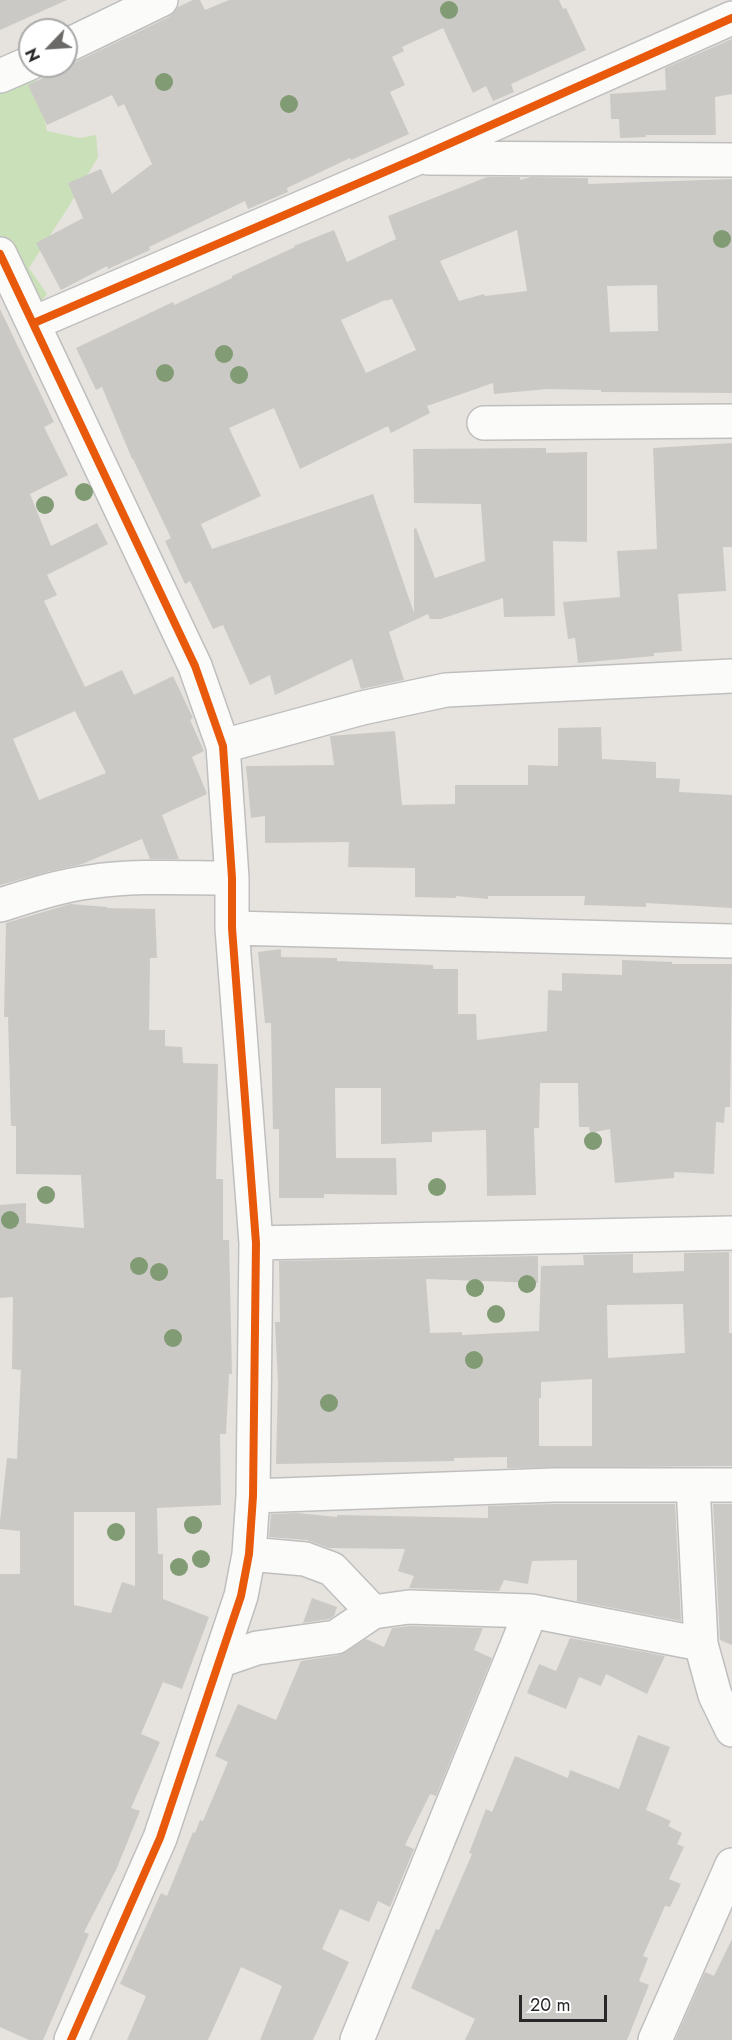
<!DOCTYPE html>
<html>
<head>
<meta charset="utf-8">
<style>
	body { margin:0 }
	#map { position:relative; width:732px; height:2040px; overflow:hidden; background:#e6e3de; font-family:Jost,sans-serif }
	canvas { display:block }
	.north { position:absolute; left:18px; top:18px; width:60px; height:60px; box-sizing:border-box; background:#fff; border:2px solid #a9a9a9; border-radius:50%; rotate:245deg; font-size:16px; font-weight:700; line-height:24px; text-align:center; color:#282828 }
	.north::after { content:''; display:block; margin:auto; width:21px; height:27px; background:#6a6968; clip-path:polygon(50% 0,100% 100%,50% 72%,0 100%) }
	.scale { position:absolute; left:519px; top:1995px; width:88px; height:27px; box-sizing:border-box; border:3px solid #282828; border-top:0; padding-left:8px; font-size:18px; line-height:21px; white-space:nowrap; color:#282828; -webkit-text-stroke:4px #fff; paint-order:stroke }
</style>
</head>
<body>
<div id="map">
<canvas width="732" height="2040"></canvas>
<div class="north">N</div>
<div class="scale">20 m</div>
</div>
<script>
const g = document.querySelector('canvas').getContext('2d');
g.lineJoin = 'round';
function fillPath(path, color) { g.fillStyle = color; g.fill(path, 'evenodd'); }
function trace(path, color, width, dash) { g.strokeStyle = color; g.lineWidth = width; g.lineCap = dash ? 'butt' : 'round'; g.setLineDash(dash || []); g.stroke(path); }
fillPath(new Path2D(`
	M33,66L47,131L80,138L96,135L98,157L69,206L29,268L47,294L23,324L0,290V72Z`), '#cae0b9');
fillPath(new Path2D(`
	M0,0H67L0,30Z
	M193,0H200L205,10L229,0H559L563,9L566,8L586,50L511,84L514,92L493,101L486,86L473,93L443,28L402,47L404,51L392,57L405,85L390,92L409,134L351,160L350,158L287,188L288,192L248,209L245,201L149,247L150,250L108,269L107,266L61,290L36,243L83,218L68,183L101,169L112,194L152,164L124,104L118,107L112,95L47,125L28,85L169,17L178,7Z
	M732,39V94L715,97L716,135H646V137L620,138L619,119H611L610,94L666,90L665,68Z
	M487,177H520V180L531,177L588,178V184L732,179V393L601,392V390L547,389L494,394L493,383L427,406L430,413L391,433L388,426L300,469L274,408L229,428L261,496L201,524L212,549L373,494L414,613V529L416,528L435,578L485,561L481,504L414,503L413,449L546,448V453L587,452V542L553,541L555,616L504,617L503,598L441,619H430L428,614L389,632L404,680L361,689L352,659L275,695L270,675L250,685L223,625L213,629L190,581L185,584L165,541L171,538L133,459H132L102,387L96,390L76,348L173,302L174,305L232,278V276L295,247L294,246L334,230L347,262L396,239L388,216ZM517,230L527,291L485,296L484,294L459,301L440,261ZM657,285L658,331L610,332L607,286ZM392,299L416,350L366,373L341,320L385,300L386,301Z
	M0,309L54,422L44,427L68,475L30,494L51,546L97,523L108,544L47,575L57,595L44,601L85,687L122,670L134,695L173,676L193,718L190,720L204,751L192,757L207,794L162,815L179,859H150L142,839L82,864L51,871L0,885ZM75,711L106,773L39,800L13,739Z
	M732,443V547H723L726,591L678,594L682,651L654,653V656L578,663L575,638L568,639L563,602L620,597L617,551L657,549L653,448Z
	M601,727L602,759L656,762V778L680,779L679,792L732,795V908L646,903V907L584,905L585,896H488V899L456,896V898L415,897V868L348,867L349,842L265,843V816L251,818L246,766L334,765L330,736L395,731L402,805L455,804V785H528V765L558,766V728Z
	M70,904L107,907V908L155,909L157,958H150L149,1030H165V1046L182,1047L183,1063L218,1064L216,1179H223V1240H229L232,1374H229L226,1434H220L221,1505L157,1508L158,1554H163V1599L209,1617L182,1689L163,1682L141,1734L160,1742L131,1808L140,1811L116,1870L84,1932L89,1934L43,2040H29L0,2027V1574H20V1531L0,1529V1521L7,1458L17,1459L21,1370L12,1369L13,1297L0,1298V1205L26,1203V1223L84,1228L81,1175L16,1174V1126H11L8,1017H4L6,923ZM74,1512H135V1586L122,1582L111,1613L74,1605Z
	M281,949V957L337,958V961L433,965V969H458V1014H476L477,1040L547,1031L548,990L562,991V973L622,975V960L672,962V964H732L730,1107H725L724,1123L716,1122L714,1174L674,1172V1178L615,1183L610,1129L590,1133L589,1127H579L578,1083H540L539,1128H534L536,1195L487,1196L486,1130L432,1132V1142L381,1144V1088H335L336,1158H396L397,1195L324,1194V1198H279V1129H273L271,1023H265L258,952Z
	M729,1252V1333H732V1466L507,1468V1457L454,1458V1461L276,1464L278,1383L275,1322H280L279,1261L538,1256V1283L426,1279L430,1333L462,1332V1335L539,1331L541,1266L584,1265L583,1255L633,1254V1273L684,1271V1253ZM683,1304L685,1353L608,1358L607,1305ZM592,1379V1446H539V1398H541V1382Z
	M554,1504H675L681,1621L577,1601V1560L532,1561L528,1584L504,1580L499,1591L409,1588L414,1576L398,1571L405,1549L329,1548L307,1540L269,1537L271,1514L297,1513L337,1517V1515L488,1518V1506Z
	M713,1504H732V1645L720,1640Z
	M312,1598L337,1607L334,1616L329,1619L303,1623Z
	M410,1626L483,1628L474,1650L492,1658L436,1796L430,1794L405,1845L414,1849L390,1907L378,1901L369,1922L340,1909L322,1949L349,1962L313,2040H260L282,1986L241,1967L208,2040H127L146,1996L120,1984L161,1893L167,1896L193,1832L195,1833L200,1820L203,1821L228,1762L215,1756L238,1704L276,1720L301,1661L339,1655L366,1639L384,1647L392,1628Z
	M570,1638L665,1656L647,1694L606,1674L601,1686L579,1677L566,1709L527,1693L539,1664L556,1671Z
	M638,1735L670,1747L646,1810L671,1821L668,1826L682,1833L677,1844L684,1847L669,1879L681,1884L670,1907L665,1906L643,1956L648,1958L639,1981L649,1985L627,2040H465L475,2019L411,1988L436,1929L439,1930L472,1854L469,1853L486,1809L492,1812L515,1756L568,1778L570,1770L619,1789Z
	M732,1939V2040H675L705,1972L714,1976Z`), '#cbc9c5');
const minor = new Path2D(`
	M66,46L161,0
	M0,76L30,63
	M428,158L732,160
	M0,254L195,666L223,746L232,878V928L256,1243L253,1496L249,1554L241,1596L160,1838L71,2040
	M34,323L417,158L732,18
	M484,423L732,421
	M223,746L362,708L446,690L732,676
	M0,905C29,896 59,886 89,882C136,875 185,878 232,878
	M232,928L732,941
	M256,1243L732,1233
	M693,1485L701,1644L715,1695L732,1730
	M253,1496L554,1485H732
	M249,1554L305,1559L332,1569L373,1612
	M219,1661L257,1648L336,1637L373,1612L409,1607L531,1611L701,1644
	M357,2040L531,1611
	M655,2040L732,1865`);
trace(minor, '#c0bfbf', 36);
trace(minor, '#fbfbfa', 33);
trace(new Path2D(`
	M0,254L195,666L223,746L232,878V928L256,1243L253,1496L249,1554L241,1596L160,1838L71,2040
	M34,323L417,158L732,18`), '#e8590c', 8);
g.fillStyle = '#819b74';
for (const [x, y] of [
	[449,10],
	[164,82],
	[289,104],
	[722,239],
	[224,354],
	[165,373],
	[239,375],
	[84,492],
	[45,505],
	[593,1141],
	[437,1187],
	[46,1195],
	[10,1220],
	[139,1266],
	[159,1272],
	[527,1284],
	[475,1288],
	[496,1314],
	[173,1338],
	[474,1360],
	[329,1403],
	[193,1525],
	[116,1532],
	[201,1559],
	[179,1567]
]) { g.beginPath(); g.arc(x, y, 9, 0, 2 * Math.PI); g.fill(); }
</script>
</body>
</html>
